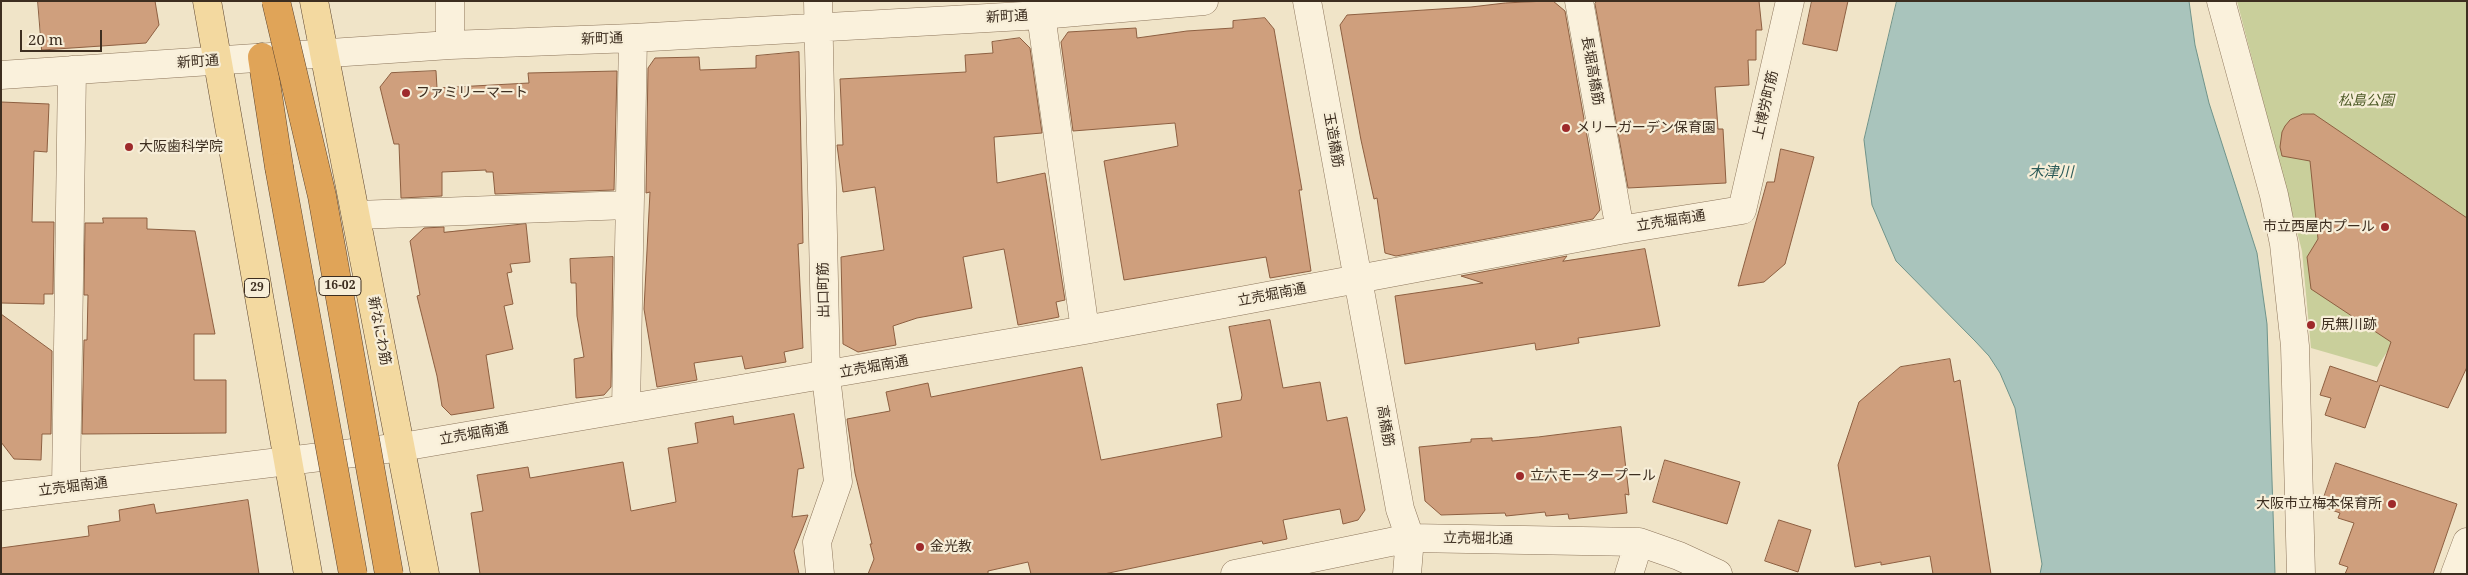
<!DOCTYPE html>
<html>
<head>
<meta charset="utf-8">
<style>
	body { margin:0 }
	#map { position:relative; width:2468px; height:575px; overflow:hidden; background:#f0e4c8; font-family:"Noto Serif",serif }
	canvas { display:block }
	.frame { position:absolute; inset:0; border:2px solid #3d2e20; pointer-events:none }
	.scale { position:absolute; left:20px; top:30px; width:82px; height:22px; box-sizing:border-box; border:2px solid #3d2e20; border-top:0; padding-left:6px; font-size:15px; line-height:18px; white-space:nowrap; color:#3d2e20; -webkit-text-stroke:4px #f7eed8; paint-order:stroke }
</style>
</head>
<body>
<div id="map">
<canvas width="2468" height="575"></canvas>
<div class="frame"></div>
<div class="scale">20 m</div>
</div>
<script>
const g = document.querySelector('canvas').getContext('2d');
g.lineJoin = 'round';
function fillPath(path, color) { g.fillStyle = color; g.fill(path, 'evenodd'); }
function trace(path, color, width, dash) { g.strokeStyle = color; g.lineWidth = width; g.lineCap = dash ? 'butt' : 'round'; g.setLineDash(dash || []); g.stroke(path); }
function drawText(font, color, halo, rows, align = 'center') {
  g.font = font + ' "Noto Serif","Noto Sans JP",serif'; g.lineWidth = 4.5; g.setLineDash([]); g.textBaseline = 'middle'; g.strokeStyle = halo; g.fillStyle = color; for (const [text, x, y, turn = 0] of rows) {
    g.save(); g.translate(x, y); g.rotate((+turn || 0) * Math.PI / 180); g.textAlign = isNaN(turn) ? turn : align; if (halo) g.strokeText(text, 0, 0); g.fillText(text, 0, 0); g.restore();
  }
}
fillPath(new Path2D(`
	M2237,1H2467V232L2377,367L2311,348L2302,251Z`), '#c9cf9b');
const water = new Path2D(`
	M1897,1H2189L2195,45L2209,103L2257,253L2267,324L2275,574H2040L2042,564L2015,408L2000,373L1989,356L1975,341L1896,261L1872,205L1864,140Z`);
fillPath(water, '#a9c4bc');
trace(water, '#6f938a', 1);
const building = new Path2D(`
	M38,1H155L159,25L146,43L42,50Z
	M1553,1L1565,11L1600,210L1593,219L1396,256L1385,253L1377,198L1374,199L1361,140L1340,25L1347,15L1471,7L1505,3Z
	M1597,1H1759L1762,30H1756V60H1748L1749,85L1715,87L1718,129H1723L1726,183L1628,188L1595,4Z
	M1812,1H1848L1837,51L1803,44Z
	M1265,18L1274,29L1302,190H1299L1311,271L1270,278L1266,257L1124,280L1104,161L1178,146L1175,123L1073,131L1061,42L1068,32L1136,28L1137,38L1187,31L1233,28V21Z
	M1020,38L1030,48L1042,133L994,137L997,183L1045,173L1065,300L1056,302L1059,317L1018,325L1004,249L963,257L972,308L917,318L893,326L896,345L858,352L843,344L841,257L884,250L875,187L843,192L837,145H843L840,79L966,72L965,55L993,53L992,42Z
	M799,52L803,243L798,244L803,348L784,352L786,362L745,369L742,356L694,363L697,380L657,387L644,309L650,192L646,193L648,68L655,58L699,57L700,70L756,68V56Z
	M436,71L437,88L529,83L528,73L617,71L614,190L495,194L493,172H486V170L442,172V196L401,198L399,144H394L380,87L391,73Z
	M1,102L49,104L47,152L34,151L32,222H54L53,294H44V304L1,303Z
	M2303,114H2314L2467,218V367L2448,408L2380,385L2365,428L2325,415L2331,398L2320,395L2330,366L2377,382L2391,342L2311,289L2307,257L2318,239L2310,161L2282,156L2280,147L2282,132L2285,126L2290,120Z
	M1781,149L1814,157L1785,264L1764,282L1738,286L1767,182H1774Z
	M103,218H147V229L195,231L215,334H194V380H226V433L82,434L84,340H87L88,295H84L85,223H103Z
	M526,224L530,262L510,264L512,272L507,273L513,304L504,306L513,349L486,355L494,408L451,415L442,406L437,376L417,296L420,295L410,241L424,228L444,227V232Z
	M1645,249L1660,326L1578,338L1579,343L1536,350L1535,343L1405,364L1395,296L1483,283L1461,276L1567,256L1563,261Z
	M613,257L611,387L604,395L576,398L574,359L584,357L577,316L576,283H571L570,259Z
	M1,314L52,351L51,434H42L41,460L14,459L1,442Z
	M1270,320L1283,388L1320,382L1327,421L1347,417L1365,510L1358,520L1343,524L1340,509L1283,520L1287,539L1263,544L1262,541L1104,574H1031L1028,562L988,571V574H868L874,559L870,544H872L855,473L847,419L890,411L886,392L928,383L931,397L1082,367L1101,460L1222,437L1217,404L1241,400L1242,395L1229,327Z
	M1950,359L1954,382L1960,380L1991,574H1933L1930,556L1881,565V562L1855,567L1838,465L1859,402L1900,367Z
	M794,414L804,468L798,469L792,517L808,515L794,551L799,574H480L471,513L483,511L477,475L528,467L530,478L623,462L631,511L676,502L668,448L698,443L695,423L733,416L734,424Z
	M1621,427L1629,495L1625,494L1627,513L1569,519L1568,514L1546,516L1545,512L1506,516L1505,513L1441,515L1425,501L1419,447L1471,442V439L1492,438V441L1538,437Z
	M1665,460L1740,482L1727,524L1653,502Z
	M2336,463L2457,504L2433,574H2345L2348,567L2339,564L2354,523L2338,518L2340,513L2321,506Z
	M248,500L259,574H1V548L89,536L88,526L120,521L119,510L154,504L156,513Z
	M1779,520L1811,530L1798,572L1765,561Z`);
fillPath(building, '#cf9f7d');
trace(building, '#8d5f41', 1);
const minor = new Path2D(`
	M450,1V45
	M818,1L826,376L838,482L817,542L820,574
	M1307,1L1400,509L1410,538L1407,574
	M1579,1L1620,230
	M2221,1L2274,195L2284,244L2295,346L2301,574
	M1041,15L1085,330
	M1,75L450,45L633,38L1041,15L1204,1
	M357,215L628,205
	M626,408L633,38
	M66,487L72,70
	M1,496L402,447L1085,330L1620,230L1742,210L1790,1
	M1235,574L1410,538L1639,542L1679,556L1718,574
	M1629,574L1639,542
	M2455,574L2467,542`);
const major = new Path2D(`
	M207,1L308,574
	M314,1L425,574`);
const highway = new Path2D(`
	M262,57L279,167`);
trace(minor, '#8d765c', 29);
trace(major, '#5b4430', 29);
trace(highway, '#5b4430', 29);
trace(minor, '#faf1dc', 28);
trace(major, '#f3d9a0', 28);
trace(highway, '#e0a458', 28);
const highwayBridge = new Path2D(`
	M276,1L322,196L389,574
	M279,167L353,574`);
trace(highwayBridge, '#5b4430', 29, []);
trace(highwayBridge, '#e0a458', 28);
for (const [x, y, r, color] of [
	[406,93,5,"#9e2a2b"],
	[1566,128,5,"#9e2a2b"],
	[129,147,5,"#9e2a2b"],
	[2385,227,5,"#9e2a2b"],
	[2311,325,5,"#9e2a2b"],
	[1520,476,5,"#9e2a2b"],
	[2392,504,5,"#9e2a2b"],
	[920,547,5,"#9e2a2b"]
]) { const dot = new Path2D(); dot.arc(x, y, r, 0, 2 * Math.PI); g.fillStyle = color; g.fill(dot); trace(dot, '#f7eed8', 2); }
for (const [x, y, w] of [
	[340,286,42],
	[257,288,25]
]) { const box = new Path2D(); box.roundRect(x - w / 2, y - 9.5, w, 19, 4); g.fillStyle = '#f7eed8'; g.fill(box); trace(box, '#3d2e20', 1); }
drawText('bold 12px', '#3d2e20', null, [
	["16-02",340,286],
	["29",257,288]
]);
drawText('14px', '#3d2e20', '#f7eed8', [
	["新町通",1007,17,-3],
	["新町通",602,39,-2],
	["新町通",198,62,-4],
	["長堀高橋筋",1592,71,80],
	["上博労町筋",1766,105,-77],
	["玉造橋筋",1333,140,80],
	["立売堀南通",1671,221,-9],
	["出口町筋",824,290,-91],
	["立売堀南通",1272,295,-11],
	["新なにわ筋",379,331,79],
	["立売堀南通",874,367,-10],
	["高橋筋",1385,426,80],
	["立売堀南通",474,434,-10],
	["立売堀南通",73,487,-7],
	["立売堀北通",1478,539,1]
]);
drawText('14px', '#3d2e20', '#f7eed8', [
	["ファミリーマート",416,93],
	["メリーガーデン保育園",1576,128],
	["大阪歯科学院",139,147],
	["市立西屋内プール",2375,227,"right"],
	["尻無川跡",2321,325],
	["立六モータープール",1530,476],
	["大阪市立梅本保育所",2382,504,"right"],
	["金光教",930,547]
], 'left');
drawText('italic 14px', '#4d5a26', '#f7eed8', [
	["松島公園",2366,101]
]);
drawText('italic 15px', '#2f5d5a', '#f7eed8', [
	["木津川",2051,173]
]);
</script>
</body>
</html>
